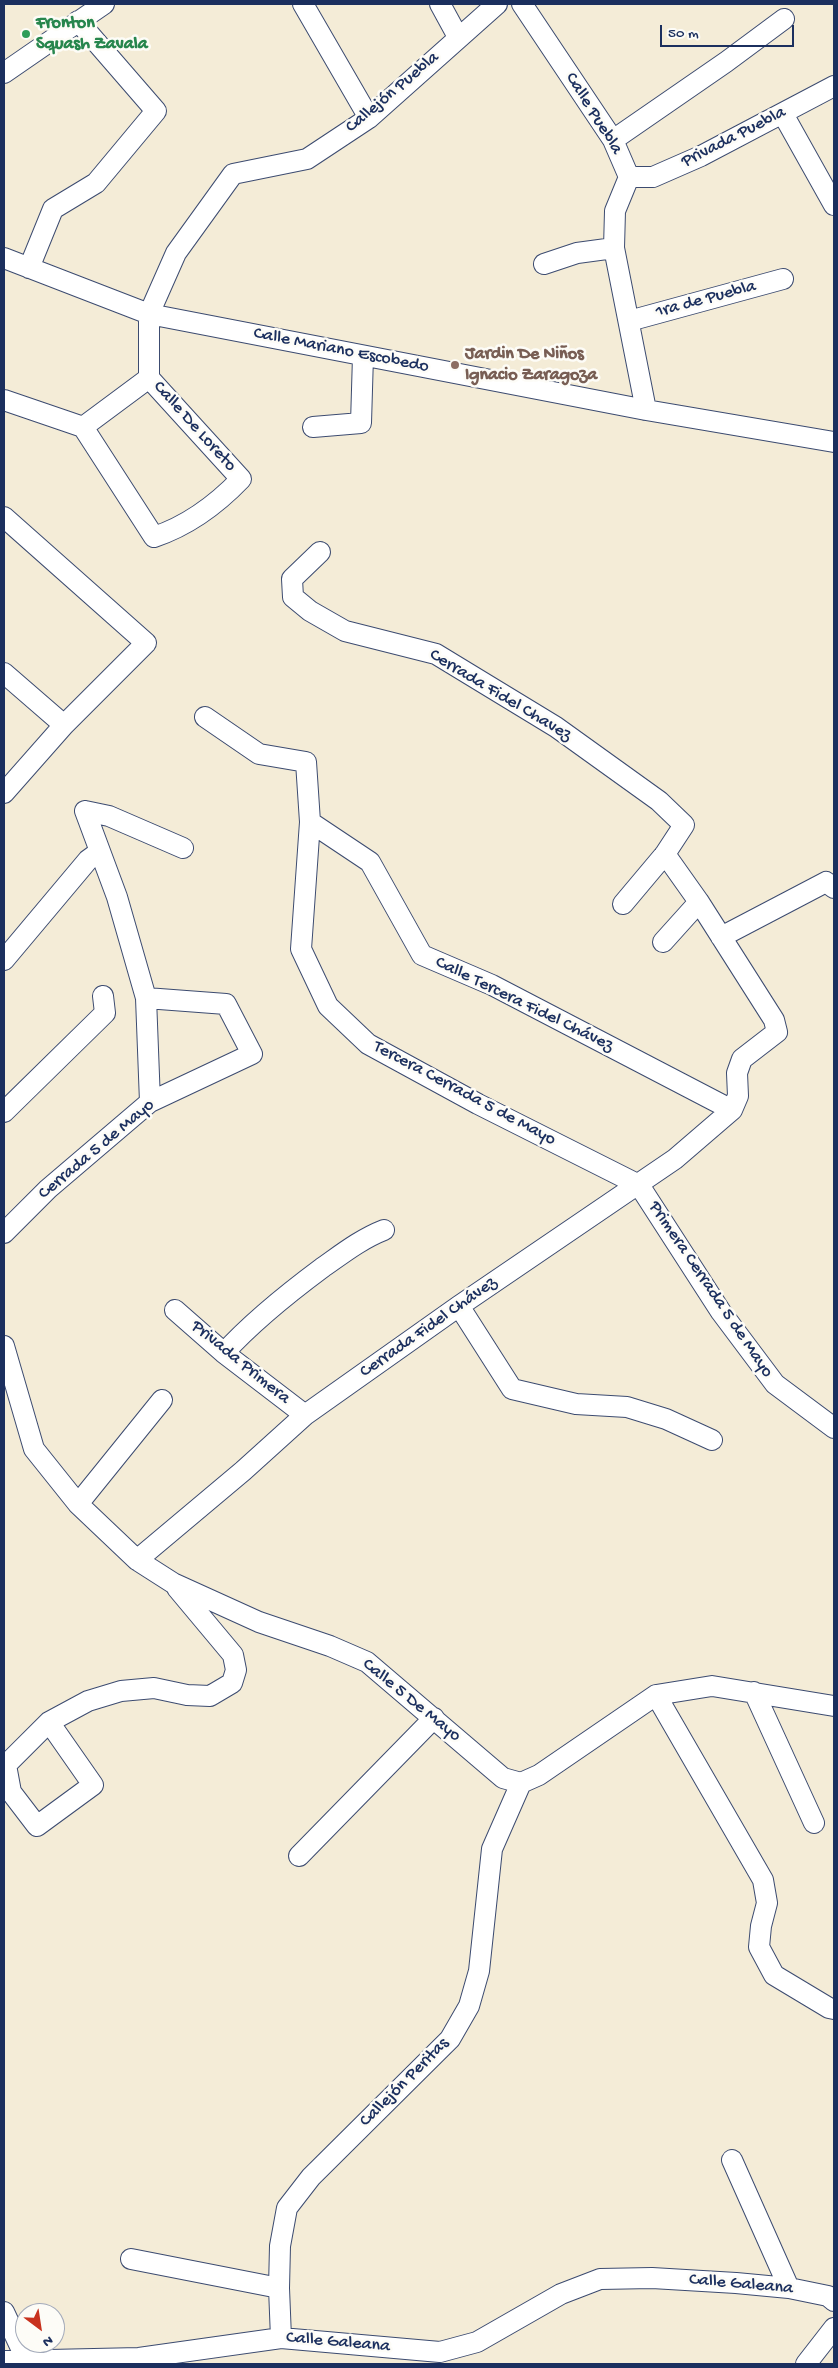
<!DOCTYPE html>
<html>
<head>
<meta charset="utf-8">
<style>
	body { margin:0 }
	#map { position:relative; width:838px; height:2368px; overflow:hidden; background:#f4ecd7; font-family:"Gochi Hand",sans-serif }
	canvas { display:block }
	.frame { position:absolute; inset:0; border:5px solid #1b2f5e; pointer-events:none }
	.north { position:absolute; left:15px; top:2303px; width:50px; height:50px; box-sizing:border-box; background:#fdfcf7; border:1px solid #a3aaba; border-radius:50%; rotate:149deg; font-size:14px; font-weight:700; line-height:20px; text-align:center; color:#1b2f5e }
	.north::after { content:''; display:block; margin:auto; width:18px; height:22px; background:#c8321e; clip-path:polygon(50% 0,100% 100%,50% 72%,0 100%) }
	.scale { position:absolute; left:660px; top:25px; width:134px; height:22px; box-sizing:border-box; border:2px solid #1b2f5e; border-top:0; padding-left:6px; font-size:15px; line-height:18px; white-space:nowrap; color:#1b2f5e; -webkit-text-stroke:4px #fdfcf7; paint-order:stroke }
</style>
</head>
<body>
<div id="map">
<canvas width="838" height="2368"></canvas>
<div class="frame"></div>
<div class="north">N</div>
<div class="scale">50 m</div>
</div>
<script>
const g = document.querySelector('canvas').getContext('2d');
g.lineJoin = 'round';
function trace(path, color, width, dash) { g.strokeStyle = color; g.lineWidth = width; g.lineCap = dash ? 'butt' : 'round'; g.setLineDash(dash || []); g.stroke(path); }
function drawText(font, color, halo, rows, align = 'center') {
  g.font = font + ' "Gochi Hand",sans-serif'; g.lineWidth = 5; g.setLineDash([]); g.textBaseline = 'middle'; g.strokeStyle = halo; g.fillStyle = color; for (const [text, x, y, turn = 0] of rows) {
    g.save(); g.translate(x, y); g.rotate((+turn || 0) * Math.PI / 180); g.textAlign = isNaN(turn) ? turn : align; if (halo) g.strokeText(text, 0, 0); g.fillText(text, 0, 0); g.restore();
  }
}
const minor = new Path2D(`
	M303,4L369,118
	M440,4L458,37
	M522,4L613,140L629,177L615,211L614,248L646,410
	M4,73L104,4
	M783,114L834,205
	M613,140L726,62L784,19
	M629,177H653L701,156L834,86
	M4,258L149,314L646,410L834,442
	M544,264L577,253L614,248
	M29,268L53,209L96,183L156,111L78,21
	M629,321L783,279
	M4,400L83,427
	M83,427L154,537C187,526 217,504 241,479L149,378V314L176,253L233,174L307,159L369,118L497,4
	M83,427L149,378
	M313,427L361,423L363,356
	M4,517L146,643L64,725L4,793
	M320,552L292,579L293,597L310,611L345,631L436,654L556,727L659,801L684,825L665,854L623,904
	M4,673L64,725
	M205,717L259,754L306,762L310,822L301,949L328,1006L368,1044L478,1104L639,1185L721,1312L775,1384L834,1428
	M85,811L117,897L146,998L150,1102
	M85,811L109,816L183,848
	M310,822L370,862L422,955L492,985L732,1110
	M721,937L826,882L834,888
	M663,942L699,902
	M4,960L88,860L99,852
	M4,1112L105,1013L103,996
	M4,1233L48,1189L150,1102L252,1054L226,1004L146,998
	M459,1306L512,1389L576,1404L627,1407L666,1419L712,1440
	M175,1310L224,1353L305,1415
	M4,1346L34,1449L78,1504L137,1560L173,1583L259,1622L330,1646L367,1662L503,1778L521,1783L539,1775L656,1695L712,1686L834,1706
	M224,1353C253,1321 287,1294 322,1268C342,1254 361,1239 384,1230
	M78,1504L162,1400
	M137,1560L243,1471L305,1415L459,1306L675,1159L732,1110L738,1096L737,1073L742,1059L777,1032L774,1020L699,902L665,854
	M754,1692L814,1823
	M656,1695L763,1880L767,1903L761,1926L759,1947L774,1975L829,2008L834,2009
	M49,1722L93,1785L37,1826L11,1792L6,1765L49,1722L88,1701L121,1691L154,1688L187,1695L210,1696L232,1683L236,1670L233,1655L177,1588
	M299,1856L434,1718
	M732,2160L789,2288
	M131,2259L279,2288
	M4,2312L26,2359
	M281,2338L279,2288L280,2246L287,2208L311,2177L450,2039L469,2006L479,1971L492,1849L521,1783
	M4,2361L139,2358L281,2338L440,2352L477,2342L561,2294L600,2279L652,2278L736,2283L789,2288L828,2296L834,2301
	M806,2364L834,2328`);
trace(minor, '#3c4b70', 22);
trace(minor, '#fff', 20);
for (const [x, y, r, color] of [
	[26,34,5,"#2e9e5b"],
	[455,365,5,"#8d6e63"]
]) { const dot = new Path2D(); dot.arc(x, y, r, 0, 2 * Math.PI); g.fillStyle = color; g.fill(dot); trace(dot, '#fdfcf7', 2); }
drawText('bold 18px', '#27864d', '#fdfcf7', [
	["Fronton",36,24],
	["Squash Zavala",36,45]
], 'left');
drawText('18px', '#1b2f5e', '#fdfcf7', [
	["Callejón Puebla",393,93,-40],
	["Calle Puebla",593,114,58],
	["Privada Puebla",734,138,-27],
	["1ra de Puebla",706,300,-15],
	["Calle Mariano Escobedo",341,351,11],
	["Calle De Loreto",194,427,48],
	["Cerrada Fidel Chavez",500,696,31],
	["Calle Tercera Fidel Chávez",524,1005,26],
	["Tercera Cerrada 5 de Mayo",464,1094,28],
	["Cerrada 5 de Mayo",97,1150,-40],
	["Primera Cerrada 5 de Mayo",710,1290,56],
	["Cerrada Fidel Chávez",429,1328,-35],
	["Privada Primera",240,1363,39],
	["Calle 5 De Mayo",411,1701,39],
	["Callejón Peritas",405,2083,-45],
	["Calle Galeana",741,2285,5],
	["Calle Galeana",338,2343,5]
]);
drawText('bold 18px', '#785e54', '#fdfcf7', [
	["Jardin De Niños",465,355],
	["Ignacio Zaragoza",465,376]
], 'left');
</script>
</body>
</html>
